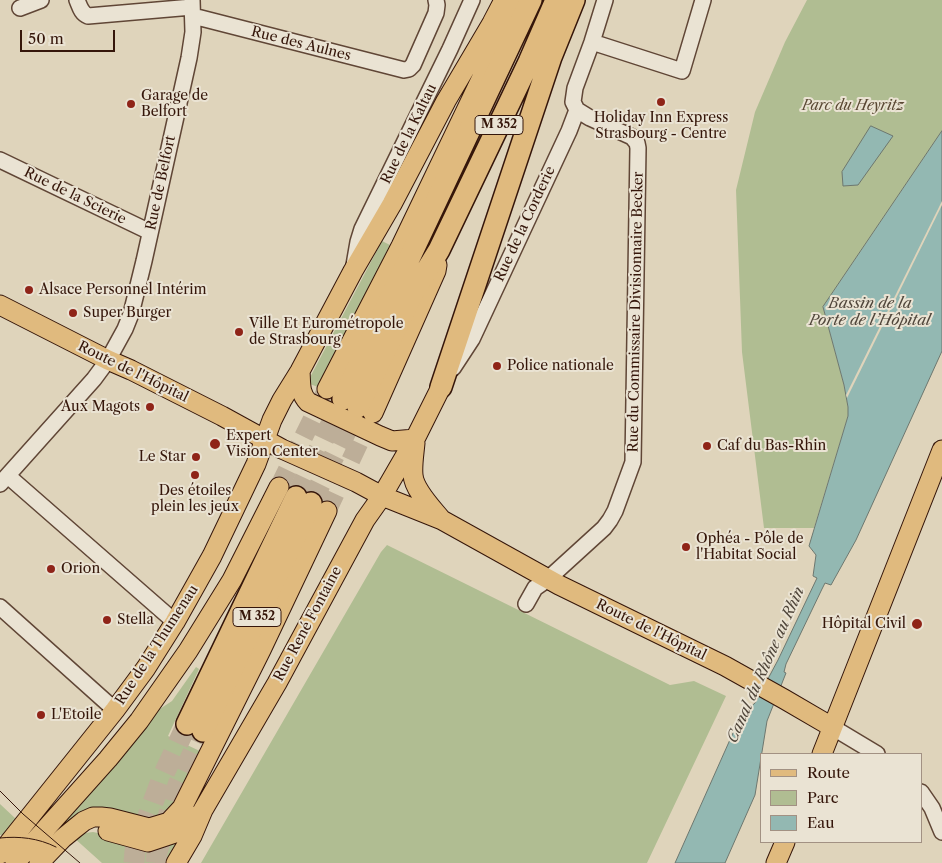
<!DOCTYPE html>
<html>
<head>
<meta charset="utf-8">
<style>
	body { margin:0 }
	#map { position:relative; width:942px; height:863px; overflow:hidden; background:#dfd4bb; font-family:"Libre Caslon Text",serif }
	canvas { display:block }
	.legend { position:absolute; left:760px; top:753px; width:162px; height:90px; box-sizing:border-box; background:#eae3d3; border:1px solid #a29183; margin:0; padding:6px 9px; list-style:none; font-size:15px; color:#35160a }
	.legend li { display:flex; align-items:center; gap:10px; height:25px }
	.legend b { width:25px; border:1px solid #a29183 }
	.scale { position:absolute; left:20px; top:30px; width:95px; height:22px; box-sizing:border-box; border:2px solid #35160a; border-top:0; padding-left:6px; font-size:15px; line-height:18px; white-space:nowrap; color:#35160a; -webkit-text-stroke:4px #eae3d3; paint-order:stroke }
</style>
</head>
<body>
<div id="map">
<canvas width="942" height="863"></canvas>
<ul class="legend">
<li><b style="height:6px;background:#e0ba7e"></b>Route</li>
<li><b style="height:14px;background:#b0bd92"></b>Parc</li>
<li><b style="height:14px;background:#93b8b2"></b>Eau</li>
</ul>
<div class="scale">50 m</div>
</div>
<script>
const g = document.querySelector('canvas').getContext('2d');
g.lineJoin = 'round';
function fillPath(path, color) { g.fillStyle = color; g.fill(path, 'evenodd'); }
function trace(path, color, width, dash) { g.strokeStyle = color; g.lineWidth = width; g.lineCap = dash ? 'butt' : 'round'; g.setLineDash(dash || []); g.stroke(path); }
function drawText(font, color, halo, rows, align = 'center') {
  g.font = font + ' "Libre Caslon Text",serif'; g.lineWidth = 4; g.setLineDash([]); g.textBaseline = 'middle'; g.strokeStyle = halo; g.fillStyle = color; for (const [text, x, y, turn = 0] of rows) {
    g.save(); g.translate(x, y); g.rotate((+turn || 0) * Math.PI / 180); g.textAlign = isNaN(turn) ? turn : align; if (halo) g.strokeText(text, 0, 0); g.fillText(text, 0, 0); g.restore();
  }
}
fillPath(new Path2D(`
	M807,0H942V131L823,307L844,385L848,407V416L814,528H764L742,352L736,190L755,112L785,42Z
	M382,241L390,245L318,387L307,383Z
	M387,545L670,685L694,681L726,696L647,863H201L381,552Z
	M196,667L199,669L168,736L204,753L178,804L158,815L64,829L58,825L149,716L172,701Z
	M0,804L16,819L3,835H0Z
	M93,832L123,838L186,833L170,863H102L73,837L76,834Z`), '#b0bd92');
const water = new Path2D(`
	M871,126L893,136L858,185L843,186L842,172Z
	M942,131V351L856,540L831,585L825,583L822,589L786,664L784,672L786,673L767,721L755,795L725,863H675L741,715L755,703L778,660L817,578L813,576L816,555L809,546L848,416V407L844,385L823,307Z`);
fillPath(water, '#93b8b2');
trace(water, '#6d776f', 1);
fillPath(new Path2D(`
	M942,201V205L847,398L846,395Z`), '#dfd4bb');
trace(new Path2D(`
	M279,487L327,389
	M327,511L372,415`), '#bdae98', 19, [19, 9]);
trace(new Path2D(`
	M296,497L343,399
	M311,503L358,407
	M134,863L135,851L162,778L187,724
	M156,863L157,852L178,785L203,731`), '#bdae98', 21, [21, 11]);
const minor = new Path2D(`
	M77,0C80,7 81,13 88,16L192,7
	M20,8L41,0
	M193,16L404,70L409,69L413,65L436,13L437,5L436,0
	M592,42L682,71L703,0
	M0,160L150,232
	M354,265L358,242L362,229L450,49L472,0
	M453,368L472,339L569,131L577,110L573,102L575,88L592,42L605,0
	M8,476L175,622
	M0,484L94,379L108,360L125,329L131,314L144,261L189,58L193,32L192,0
	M526,604L535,588L548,579L604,528L610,520L615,511L633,462L638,148L637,143L632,137L590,118L577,110
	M0,607L115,710
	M832,727L877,754
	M921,792L932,808L942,832`);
const major = new Path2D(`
	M0,305L108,360L131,370L222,416L282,449L356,482L382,496L442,520L559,585L725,666L784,699L832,727
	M300,371C301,382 299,393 308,402L380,436L392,441L415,439
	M327,389L401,246L519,0
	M373,413L436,271L437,265
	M415,443C414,454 412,465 413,475C414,490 432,508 441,519
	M822,754L942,450
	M108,831L148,842L181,831L198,815
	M0,854L115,710L146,668L175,622L212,556L256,464L272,420L282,400L300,371L353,271L392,204L446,101L492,23L504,0
	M15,863L108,759L139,721L188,651L232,580L279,487
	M39,863L63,838L74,829L84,821L93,817H101L110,818L149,828L169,822L182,808L261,650L327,511
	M176,863L192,836L203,810L277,683L365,520L382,496L415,439L441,387
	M776,863L785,842`);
const highway = new Path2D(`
	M441,387L551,57L574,0
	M343,399L531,0
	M358,407L414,291L439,250L529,62L556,0
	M187,724L296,497
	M203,731L311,503`);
trace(minor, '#604636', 18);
trace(major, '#35160a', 21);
trace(highway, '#35160a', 24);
trace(minor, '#eae3d3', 15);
trace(major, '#e0ba7e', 19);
trace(highway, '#e0ba7e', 21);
trace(new Path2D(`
	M0,791L23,814L80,863
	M0,838C19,836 38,838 56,847`), '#35160a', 1);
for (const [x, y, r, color] of [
	[661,102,5,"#8f2418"],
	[131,104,5,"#8f2418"],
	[29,290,5,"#8f2418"],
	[73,313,5,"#8f2418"],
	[239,332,5,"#8f2418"],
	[497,366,5,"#8f2418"],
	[150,407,5,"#8f2418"],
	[215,444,6,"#8f2418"],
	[707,446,5,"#8f2418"],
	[196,457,5,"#8f2418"],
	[195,475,5,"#8f2418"],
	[686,547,5,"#8f2418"],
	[51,569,5,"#8f2418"],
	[107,620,5,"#8f2418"],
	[917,624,6,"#8f2418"],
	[41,715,5,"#8f2418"]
]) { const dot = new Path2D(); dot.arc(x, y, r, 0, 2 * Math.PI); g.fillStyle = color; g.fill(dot); trace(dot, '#eae3d3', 2); }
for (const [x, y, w] of [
	[499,125,48],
	[257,617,48]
]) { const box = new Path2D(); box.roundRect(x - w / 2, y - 9.5, w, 19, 4); g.fillStyle = '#eae3d3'; g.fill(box); trace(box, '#35160a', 1); }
drawText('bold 12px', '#35160a', null, [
	["M 352",499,125],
	["M 352",257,617]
]);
drawText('14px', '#35160a', '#eae3d3', [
	["Rue des Aulnes",301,44,14],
	["Rue de la Kaltau",409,134,-64],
	["Rue de Belfort",161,183,-78],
	["Rue de la Scierie",75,196,26],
	["Rue de la Corderie",525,224,-65],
	["Rue du Commissaire Divisionnaire Becker",636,312,-89],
	["Route de l'Hôpital",133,372,26],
	["Rue René Fontaine",308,624,-62],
	["Route de l'Hôpital",651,630,26],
	["Rue de la Thumenau",157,645,-57]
]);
drawText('14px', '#35160a', '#eae3d3', [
	["Garage de",141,96],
	["Belfort",141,112],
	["Holiday Inn Express",661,118,"center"],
	["Strasbourg - Centre",661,134,"center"],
	["Alsace Personnel Intérim",39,290],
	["Super Burger",83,313],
	["Ville Et Eurométropole",249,324],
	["de Strasbourg",249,340],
	["Police nationale",507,366],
	["Aux Magots",140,407,"right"],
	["Expert",226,436],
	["Vision Center",226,452],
	["Caf du Bas-Rhin",717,446],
	["Le Star",186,457,"right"],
	["Des étoiles",195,491,"center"],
	["plein les jeux",195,507,"center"],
	["Ophéa - Pôle de",696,539],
	["l'Habitat Social",696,555],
	["Orion",61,569],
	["Stella",117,620],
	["Hôpital Civil",906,624,"right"],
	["L'Etoile",51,715]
], 'left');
drawText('italic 14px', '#5a4833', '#eae3d3', [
	["Parc du Heyritz",853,106]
]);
drawText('italic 15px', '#51473c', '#eae3d3', [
	["Bassin de la",870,304],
	["Porte de l’Hôpital",870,321],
	["Canal du Rhône au Rhin",766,665,-66]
]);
</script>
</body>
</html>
